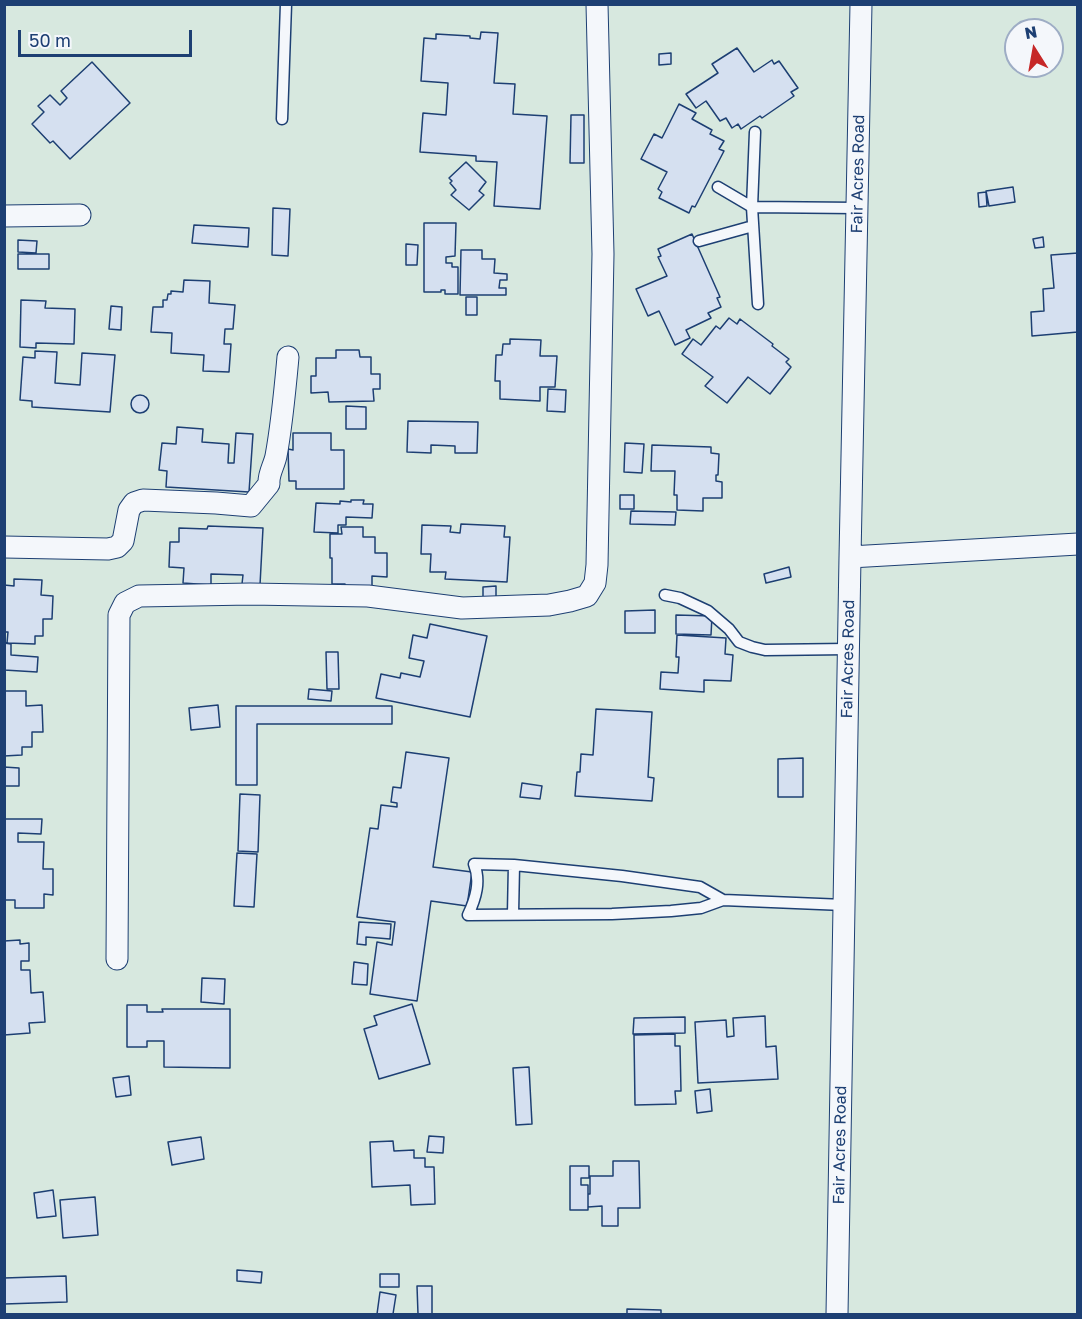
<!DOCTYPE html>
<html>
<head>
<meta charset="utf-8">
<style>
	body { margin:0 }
	#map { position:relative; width:1082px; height:1319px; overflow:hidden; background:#f4f7fb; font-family:"Golos Text",sans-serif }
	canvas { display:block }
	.frame { position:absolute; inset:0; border:6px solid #1d3f73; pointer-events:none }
	.north { position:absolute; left:1004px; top:18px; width:60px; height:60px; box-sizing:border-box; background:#f4f7fb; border:2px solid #9eadc5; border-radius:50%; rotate:349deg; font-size:16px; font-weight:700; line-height:24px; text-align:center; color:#1d3f73 }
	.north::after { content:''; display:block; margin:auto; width:21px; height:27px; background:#c62828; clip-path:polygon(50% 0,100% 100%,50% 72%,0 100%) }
	.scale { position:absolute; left:18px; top:30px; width:174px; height:27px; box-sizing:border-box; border:3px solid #1d3f73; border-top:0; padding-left:8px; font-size:18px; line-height:21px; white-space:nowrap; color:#1d3f73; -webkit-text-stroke:4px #f4f7fb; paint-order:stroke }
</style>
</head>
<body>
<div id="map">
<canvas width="1082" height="1319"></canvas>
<div class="frame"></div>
<div class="north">N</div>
<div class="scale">50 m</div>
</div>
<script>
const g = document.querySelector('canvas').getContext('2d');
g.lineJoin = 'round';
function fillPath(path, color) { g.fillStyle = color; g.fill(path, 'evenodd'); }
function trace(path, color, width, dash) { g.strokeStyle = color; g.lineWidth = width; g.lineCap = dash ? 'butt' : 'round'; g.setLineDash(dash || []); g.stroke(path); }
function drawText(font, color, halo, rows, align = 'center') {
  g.font = font + ' "Golos Text",sans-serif'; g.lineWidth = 4.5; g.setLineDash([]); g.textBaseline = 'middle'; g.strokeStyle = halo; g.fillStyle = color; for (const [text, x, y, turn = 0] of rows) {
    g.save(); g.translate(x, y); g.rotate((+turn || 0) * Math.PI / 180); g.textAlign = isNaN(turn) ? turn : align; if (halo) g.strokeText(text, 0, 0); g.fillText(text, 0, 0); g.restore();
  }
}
const green = new Path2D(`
	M5,5H1077V1314H5ZM1016,30H1052V66H1016Z`);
fillPath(green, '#d7e8df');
trace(green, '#687fa3', 1.5);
const building = new Path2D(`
	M481,32L498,33L494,83L515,84L513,114L547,116L540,209L494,206L497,162L476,161V156L420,152L423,113L446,115L448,83L421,81L424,38L436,39V34L470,36V38L480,39Z
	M737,48L754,72L772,60L774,64L779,61L798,88L791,92L794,96L762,118L760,116L741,129L738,124L732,128L726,118L720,121L706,101L696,108L686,94L718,73L712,64Z
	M671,53V64L659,65V54Z
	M92,62L130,103L70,159L53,141L50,143L32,124L44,112L38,106L50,95L60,105L67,98L61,91Z
	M679,104L696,113L692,119L712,130L710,134L724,141L719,149L724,151L695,207L692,206L689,213L659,198L662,192L658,189L667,172L641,159L654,134L662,138Z
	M571,115H584V163H570Z
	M466,162L486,182L479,191L484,195L469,210L451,195L456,190L450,183L452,181L449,178Z
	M1013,187L1015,202L989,206L986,191Z
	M986,192L987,206L979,207L978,193Z
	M273,208L290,209L288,256L272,255Z
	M424,223H456L455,256L446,257V263H452V267H458V294H445V290H441V292H424Z
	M194,225L249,228L248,247L192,243Z
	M692,234L720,297L717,298L721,307L708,313L711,318L686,330L690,338L675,345L659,311L648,316L636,289L667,276L658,257L661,256L658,249Z
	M1043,237L1044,247L1035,248L1033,239Z
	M18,240L37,241L36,253L18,252Z
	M406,244L418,245L417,265H406Z
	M461,250H482V259H495L494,273L507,274V280H500L499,288H506V295H460Z
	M1078,253V332L1032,336L1031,312L1044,311L1043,289L1054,288L1051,255Z
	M18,254H49V269H18Z
	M184,280L210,281L209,303L235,305L233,329H225L224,344H231L229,372L203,371L204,355L171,353L172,333L151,332L153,307H163V300H167L168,294H171V291L183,292Z
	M466,297H477V315H466Z
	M21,300L46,301L45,308L75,309L74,344L36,343V348L20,347Z
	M111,306L122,307L121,330L109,329Z
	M729,318L737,324L740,319L773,344L772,346L789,359L786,362L791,367L770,394L748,377L727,403L705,386L713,377L682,354L693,339L701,345L716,326L720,329Z
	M510,339L541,340L540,356H557L555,387H540V401L500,399V381H495L496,355H502L503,344H510Z
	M336,350H359L360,357H371V374H380V389H373L374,401L329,402L328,392L311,393V376H316V358H336Z
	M35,351L57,352L55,383L80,385L82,353L115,355L110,412L32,407V401L20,400L23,357L35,358Z
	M548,389L566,390L565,412L547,411Z
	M131 404a9 9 0 1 1 18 0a9 9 0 1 1-18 0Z
	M346,406L366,407V429H346Z
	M408,421L478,422L477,453H455V446L431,445V453L407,452Z
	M177,427L203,429L202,442L229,444L228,463H234L236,433L253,434L249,492L166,487L167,471L159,470L162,443L176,444Z
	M293,433H331V450H344V489H296V481H289L288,449L293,450Z
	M625,443L644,444L642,473L624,472Z
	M652,445L711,447V453L719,454L718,475H716V481L722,482V498H703V511L677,510V495H674L675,471H651Z
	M620,495H634V509H620Z
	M351,500H364L363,504H373L372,518L346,517V525H338V533L314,532L316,503L340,504V501L351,502Z
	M631,511L676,512L675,525L630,524Z
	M461,524L505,526L504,537H510L507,582L445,579L446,572H430L431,554H421L422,525L451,526L450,532L460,533Z
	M208,526L263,528L260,585L242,584L243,575L211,574V585L183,583L184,568L169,567L170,542H179V528L207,529Z
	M341,527H363V537H375V553H387V577L372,576V591H345V584H332V558H330V534H342Z
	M789,567L791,577L766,583L764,574Z
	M14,579L42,580L41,595L53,596L52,619H43V636H35V644L7,643L8,632H4V585L14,586Z
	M496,586V598L483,599V587Z
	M655,610V633H625V611Z
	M676,615L712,616L711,635L676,634Z
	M430,624L487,636L470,717L376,698L381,674L400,678L401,673L420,677L424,661L409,658L413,635L427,638Z
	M677,635L726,638L725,654L733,655L731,681L704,680V692L660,689L661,672L678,673L679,657H676Z
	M4,643L11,644V655L38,657L37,672L4,670Z
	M326,652H338L339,689H327Z
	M309,689L332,691L331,701L308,699Z
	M4,691H26V706L42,705L43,732H32V747H22V755L4,756Z
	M218,705L220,727L191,730L189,708Z
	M236,706H392V724H257V785H236Z
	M596,709L652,712L648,777L654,778L652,801L575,796L577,772H580L581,754L593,755Z
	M406,752L449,758L433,867L472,872L467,906L431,901L417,1001L370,994L377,942L392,945L395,922L357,917L370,828L378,829L381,805L397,807V803L391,802L393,787L401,788Z
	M803,758V797H778V759Z
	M4,767L19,768V786H4Z
	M522,783L542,786L540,799L520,797Z
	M240,794L260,795L258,852L238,851Z
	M4,819H42L41,834L18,833V842H44L43,869H53V895L44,894V908H15V900H4Z
	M237,853L257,854L254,907L234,906Z
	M359,922L391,924L390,939L366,937V945L357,944Z
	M20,940V944L29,943V961H21V970H30L31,993L43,992L45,1022L29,1023L30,1033L4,1035V941Z
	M354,962L368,964L367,985L352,984Z
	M202,978L225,979L224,1004L201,1002Z
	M412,1004L430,1064L379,1079L364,1029L377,1025L374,1016Z
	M127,1005H147V1012H163L162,1009H230V1068L164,1067V1041H147V1047H127Z
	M765,1016L766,1047L776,1046L778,1079L698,1083L695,1022L726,1020L727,1037L734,1036L733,1018Z
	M685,1017V1033L633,1034L634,1018Z
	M675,1034V1046H680L681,1091H675L676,1104L635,1105L634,1035Z
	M529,1067L532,1124L516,1125L513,1068Z
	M129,1076L131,1095L116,1097L113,1078Z
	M710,1089L712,1111L697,1113L695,1091Z
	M429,1136L444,1137L443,1153L427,1152Z
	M201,1137L204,1159L172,1165L168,1142Z
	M393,1141L394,1151L414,1150V1158H425V1167H434L435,1204L411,1205L410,1185L372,1187L370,1142Z
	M613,1161H639L640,1208H618V1226H602V1206L588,1207V1194H590V1176H613Z
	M570,1166H589V1178H581V1185H588V1210H570Z
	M53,1190L56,1216L37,1218L34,1193Z
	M95,1197L98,1235L63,1238L60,1200Z
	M237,1270L262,1272L261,1283L237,1281Z
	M380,1274H399V1287H380Z
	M66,1276L67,1302L4,1304V1278Z
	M417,1286H432V1314H418Z
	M380,1292L396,1295L393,1314H377Z
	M627,1309L661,1310V1314H627Z`);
fillPath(building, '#d5e0f0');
trace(building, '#1d3f73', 1.5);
const service = new Path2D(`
	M282,119L286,4
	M755,132L752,207L758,304
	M718,187L752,207L857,208
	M699,241L753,226
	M665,595L680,598L708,611L729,629L739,642L752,647L765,650L848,649
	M723,900L700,887L622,876L514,865L474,864C481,881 476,898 468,915L612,914L671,911L701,908L723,900L844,905
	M513,914L514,865`);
const minor = new Path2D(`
	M4,216L80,215
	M4,547L108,549L117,547L123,541L129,510L134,503L143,500L216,503L251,506L269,484C268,474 274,466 276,456C282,424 285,390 288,357
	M850,557L1078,544
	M117,959L119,615L125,603L139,596L250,594L368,596L462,608L549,605L570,601L587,596L595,583L597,565L603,254L597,4
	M837,1314L850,557L861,4`);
trace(service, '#1d3f73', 13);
trace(minor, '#1d3f73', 23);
trace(service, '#f4f7fb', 10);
trace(minor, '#f4f7fb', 21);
drawText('16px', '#1d3f73', '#f4f7fb', [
	["Fair Acres Road",858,174,-89],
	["Fair Acres Road",848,659,-89],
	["Fair Acres Road",840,1145,-89]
]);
</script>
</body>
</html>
